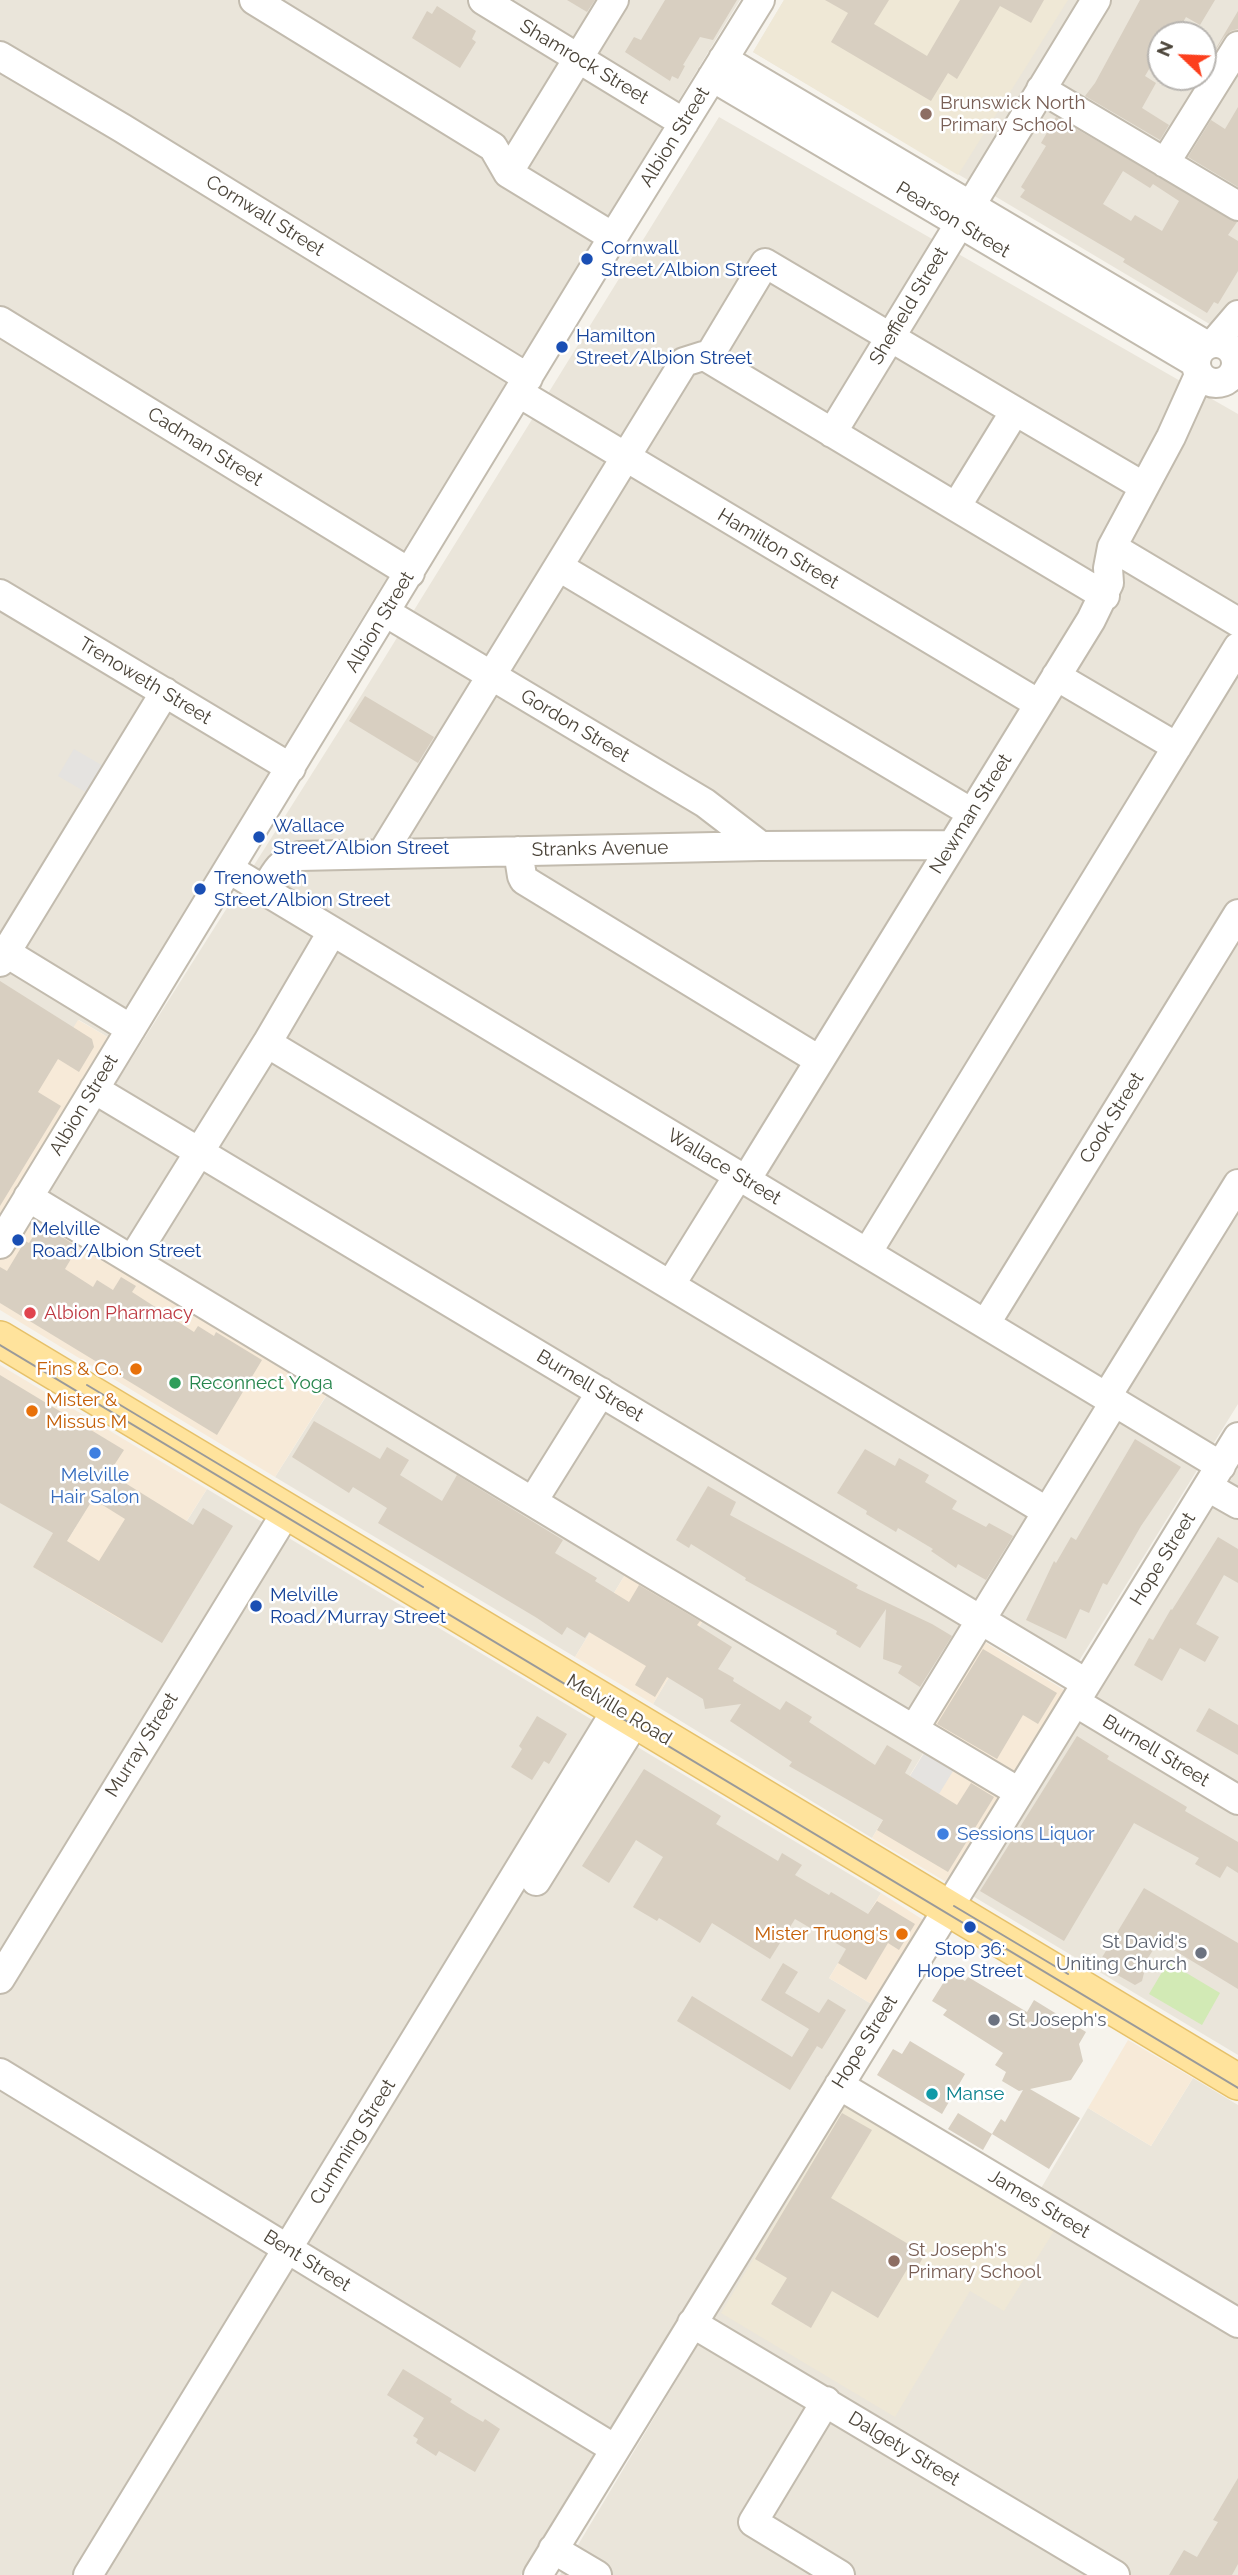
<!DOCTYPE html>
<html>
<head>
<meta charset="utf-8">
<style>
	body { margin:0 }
	#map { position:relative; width:1238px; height:2575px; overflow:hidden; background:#f6f3ec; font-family:Raleway,sans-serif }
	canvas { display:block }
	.north { position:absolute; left:1147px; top:21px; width:70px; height:70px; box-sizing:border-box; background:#fff; border:2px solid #b7b4b0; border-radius:50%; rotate:293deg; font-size:19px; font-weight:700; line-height:28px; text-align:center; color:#4b4439 }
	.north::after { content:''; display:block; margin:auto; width:24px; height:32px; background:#fc3f1d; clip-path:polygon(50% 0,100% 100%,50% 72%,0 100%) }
</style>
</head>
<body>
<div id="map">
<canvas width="1238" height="2575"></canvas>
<div class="north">N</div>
</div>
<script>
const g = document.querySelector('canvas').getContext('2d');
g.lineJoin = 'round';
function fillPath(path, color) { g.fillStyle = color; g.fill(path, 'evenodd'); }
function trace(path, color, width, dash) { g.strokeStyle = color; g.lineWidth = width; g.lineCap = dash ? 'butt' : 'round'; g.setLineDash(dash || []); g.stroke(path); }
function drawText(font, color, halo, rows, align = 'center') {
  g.font = font + ' Raleway,sans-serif'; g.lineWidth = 5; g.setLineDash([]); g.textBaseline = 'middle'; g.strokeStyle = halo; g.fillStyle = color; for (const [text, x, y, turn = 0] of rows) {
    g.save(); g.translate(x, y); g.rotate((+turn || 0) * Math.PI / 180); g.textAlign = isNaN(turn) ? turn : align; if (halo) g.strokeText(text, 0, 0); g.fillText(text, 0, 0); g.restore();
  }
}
fillPath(new Path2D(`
	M0,0H740L326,677L111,1039L79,1020L57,1054L0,1019Z
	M784,0H1238V341L753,52ZM1161,35H1203V77H1161Z
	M719,117L1238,414V1404L1069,1677L976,1621L933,1737L872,1838L653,1704L708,1612L631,1565L575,1657L275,1477L334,1384L39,1205L356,704Z
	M0,1408L108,1474L67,1541L124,1621L207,1489L881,1893L829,1978L873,2005L521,2575H0Z
	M1238,1468V2055L971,1895Z
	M1193,2078L1238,2105V2575H560L849,2092L1033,2202L1088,2108L1151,2146Z`), '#eae5da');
fillPath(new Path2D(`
	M0,1019L57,1054L78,1020L111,1039L19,1193L334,1383L275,1477L0,1310Z
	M0,1365L207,1489L123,1621L33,1567L53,1533L67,1541L108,1474L0,1408Z
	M631,1565L708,1612L653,1704L575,1657Z
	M968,1632L1066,1691L948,1883L872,1838L933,1738L914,1725Z
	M881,1893L925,1921L873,2005L829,1978Z
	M1128,2040L1193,2078L1151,2146L1088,2108Z`), '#f7ead8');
fillPath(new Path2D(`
	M784,0H1068L958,175L753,52Z
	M846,2104L1054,2231L1004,2311L970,2291L895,2417L721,2313Z`), '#efe8d6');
fillPath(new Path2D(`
	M1168,1962L1220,1993L1202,2025L1149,1994Z`), '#d2eab5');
fillPath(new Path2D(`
	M74,749L110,770L94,797L58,776Z
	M929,1745L958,1763L939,1794L910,1776Z`), '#e5e3e0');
fillPath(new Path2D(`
	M567,0H595L587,12Z
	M665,0H737L713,40L700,37L683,65L685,66L678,79L672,76L670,81L625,52L634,37L641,40Z
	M825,0H889L874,24L927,56L960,0H1044L1031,23L1000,6L957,79L948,73L931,101L831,42L848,13Z
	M1140,0H1215L1200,25L1186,17L1176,35H1161V49L1145,76L1156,83L1142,108L1169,125L1160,140L1085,96L1095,83Z
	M437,6L476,31L472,39L476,42L460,68L412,38L427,11L432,14Z
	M1238,11V29L1231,31L1224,37L1206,65Z
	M1238,107V187L1188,157L1211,120L1225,129Z
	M1056,117L1237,222L1228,235L1238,241V271L1218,304L1214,302L1207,313L1123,262L1125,259L1020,197L1025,190L1021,187L1046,146L1041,143ZM1123,171L1150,188L1153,184L1179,201L1162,231L1135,215L1131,221L1103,204Z
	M365,696L434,737L418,763L349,721Z
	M0,981L92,1039L94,1047L79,1072L58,1059L38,1092L61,1106L0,1206Z
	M41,1224L78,1247L65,1269L93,1287L97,1280L113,1290L121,1277L136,1286L132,1292L194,1332L198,1326L214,1336L216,1332L262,1360L217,1435L0,1303V1267L7,1271L25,1241L29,1243Z
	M0,1375L124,1450L109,1473L193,1525L203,1508L233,1526L162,1643L33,1567L53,1533L0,1503ZM93,1499L125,1519L99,1561L67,1541Z
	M314,1421L380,1459L387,1447L409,1460L400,1475L442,1501L457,1475L563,1540L555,1553L597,1578L595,1581L629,1602L639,1585L700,1621L697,1625L732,1647L718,1669L734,1678L733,1681L780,1710L786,1701L812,1717L809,1722L875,1765L887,1745L912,1760L905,1773L957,1805L971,1783L994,1797L948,1872L877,1830L883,1820L789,1766L792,1762L730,1721L741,1704L705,1709L703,1699L667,1677L655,1697L635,1685L646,1666L589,1632L585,1638L567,1627L562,1635L537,1618L378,1523L387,1508L353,1487L349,1493L292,1457Z
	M1135,1439L1181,1467L1141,1526L1107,1585L1103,1583L1089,1613L1080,1609L1066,1639L1026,1620L1054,1561L1056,1563L1071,1537L1076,1540Z
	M865,1449L895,1466L899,1458L929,1475L925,1482L957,1501L952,1509L986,1527L989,1523L1013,1536L986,1580L958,1564L956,1568L931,1551L933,1549L898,1528L896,1532L866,1514L867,1511L837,1493Z
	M708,1486L736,1502L730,1515L858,1585L856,1588L932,1624L952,1636L920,1687L898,1673L902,1666L883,1659L886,1609L860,1648L836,1634L837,1631L745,1580L746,1578L691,1544L689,1548L676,1540Z
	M1218,1537L1238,1549V1583L1224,1575L1196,1624L1219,1637L1205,1662L1180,1648L1162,1681L1134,1665L1149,1638L1153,1640L1171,1609L1172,1610Z
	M983,1649L1057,1693L1038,1724L1023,1715L997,1759L937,1724Z
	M1209,1708L1238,1725V1755L1196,1731Z
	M537,1716L567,1734L549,1764L544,1761L532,1780L511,1767L522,1749L519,1746Z
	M1077,1736L1109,1756L1107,1759L1187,1807L1185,1811L1238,1842V1873L1227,1866L1220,1878L1195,1864L1199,1858L1134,1823L1064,1941L980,1891Z
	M644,1769L721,1816L716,1824L778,1861L782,1853L802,1865L795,1875L829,1895L831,1892L868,1914L877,1901L915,1924L899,1950L888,1943L866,1980L838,1963L846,1949L795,1919L770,1959L712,1923L700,1943L659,1918L657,1921L633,1907L663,1857L636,1840L609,1883L582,1866Z
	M1144,1888L1238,1943V1989L1159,1941L1140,1970L1144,1973L1142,1981L1135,1985L1098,1964Z
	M783,1963L798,1972L785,1993L819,2013L828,1999L846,2010L822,2049L817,2046L790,2090L677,2021L692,1996L792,2057L809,2029L761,2000Z
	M950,1972L965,1981L968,1977L1027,2012L1034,2000L1086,2032L1079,2044L1083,2061L1071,2080L1030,2089L1080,2118L1049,2169L992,2134L983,2150L948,2129L958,2113L992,2134L1001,2119L1005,2122L1023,2090L1019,2091L1002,2081L1006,2072L995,2065L1003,2053L943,2015L947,2010L932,2001Z
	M910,2041L965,2074L942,2114L877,2075L893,2049L902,2054Z
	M842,2113L872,2130L831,2198L925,2254L916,2270L909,2266L878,2318L832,2291L811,2328L771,2304L787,2278L755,2259Z
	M403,2369L452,2399L450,2402L469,2414L483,2422L485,2419L500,2429L475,2472L439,2451L436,2456L416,2443L418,2439L413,2436L424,2418L387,2395Z
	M1238,2478V2564L1232,2575H1169L1184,2550L1197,2557L1218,2522L1213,2520Z`), '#d8cfc1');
const minor = new Path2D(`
	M254,0L493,147L508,173L613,237
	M483,0L684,123
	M0,56L122,128L528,378
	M723,59L1206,345
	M712,77L1196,363
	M1041,89L1238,206
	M1165,163L1238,46
	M508,173L614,0
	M0,321L410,573
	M1214,343L1238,315
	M1196 363a20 20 0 1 1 40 0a20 20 0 1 1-40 0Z
	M519,393L1039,704
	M1015,411L1143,486
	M832,433L1096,0
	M956,507L1105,596
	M1112,547L1238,622
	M559,567L972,813
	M0,594L291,768
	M385,612L705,803L761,846
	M1056,676L1177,747
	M518,851L522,876L524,880L819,1060
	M383,852L684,362L703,356L708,358L956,507L1015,411L765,263L708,358
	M229,869L1221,1466
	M265,890C273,876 281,859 299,856L761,846L952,845
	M332,932L267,1043L132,1260L639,1566L1019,1792
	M0,949L131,1029
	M0,962L165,692
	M267,1043L1046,1511
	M94,1089L1086,1683
	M746,1180L1091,620L1109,583L1108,568L1112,547L1171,437L1199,375
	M28,1197L132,1260
	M0,1244L613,237L760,0
	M867,1253L1238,647
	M671,1284L738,1176
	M986,1323L1238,914
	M1107,1396L1238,1184
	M1208,1487L1238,1504
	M533,1501L601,1392
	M1075,1702L1238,1800
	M914,1729L1115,1401
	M536,1881L636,1720
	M0,1979L287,1511
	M0,2073L615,2449
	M839,2085L1238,2323
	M692,2323L1115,2575
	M826,2401L753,2522L840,2575
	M553,2549L597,2575
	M88,2575L617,1709
	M538,2575L1238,1437`);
const major = new Path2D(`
	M0,1339L1238,2082`);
trace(minor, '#c2bbae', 32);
trace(major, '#e6c16a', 38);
trace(minor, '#fff', 28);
trace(major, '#ffe39c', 35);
trace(new Path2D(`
	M0,1345L1238,2088
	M87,1385L423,1587
	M954,1906L1068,1974`), '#9a9a9a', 2);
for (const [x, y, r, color] of [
	[926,114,7,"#8d6e63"],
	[587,259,7,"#1a4fb4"],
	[562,347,7,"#1a4fb4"],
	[259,837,7,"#1a4fb4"],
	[200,889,7,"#1a4fb4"],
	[18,1240,7,"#1a4fb4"],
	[30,1313,7,"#e0444e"],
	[136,1369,7,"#e8710a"],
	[175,1383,7,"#2e9e5b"],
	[32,1411,7,"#e8710a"],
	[95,1453,7,"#3f7fe0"],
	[256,1606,7,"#1a4fb4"],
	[943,1834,7,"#3f7fe0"],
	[970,1927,7,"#1a4fb4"],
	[902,1934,7,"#e8710a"],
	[1201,1953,7,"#6b7280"],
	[994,2020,7,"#6b7280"],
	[932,2094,7,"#0f9aa8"],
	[894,2261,7,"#8d6e63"]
]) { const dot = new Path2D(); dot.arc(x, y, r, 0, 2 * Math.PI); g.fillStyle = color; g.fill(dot); trace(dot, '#fff', 2.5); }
drawText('19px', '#4b4439', '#fff', [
	["Shamrock Street",584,62,31],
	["Albion Street",675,137,-58],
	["Cornwall Street",265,216,32],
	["Pearson Street",953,220,31],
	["Sheffield Street",909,306,-59],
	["Cadman Street",205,447,32],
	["Hamilton Street",778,549,31],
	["Albion Street",380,622,-59],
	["Trenoweth Street",145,681,31],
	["Gordon Street",575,726,31],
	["Newman Street",971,814,-58],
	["Stranks Avenue",600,849,-1],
	["Albion Street",84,1105,-59],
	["Cook Street",1112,1118,-58],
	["Wallace Street",724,1167,31],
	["Burnell Street",590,1386,31],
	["Hope Street",1163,1559,-58],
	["Melville Road",619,1710,31],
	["Murray Street",142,1745,-58],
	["Burnell Street",1156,1751,31],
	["Hope Street",865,2042,-58],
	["Cumming Street",353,2142,-58],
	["James Street",1039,2204,31],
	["Bent Street",307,2261,32],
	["Dalgety Street",904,2449,31]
]);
drawText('19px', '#785e54', '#fff', [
	["Brunswick North",940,103],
	["Primary School",940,125],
	["St Joseph's",908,2250],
	["Primary School",908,2272]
], 'left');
drawText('19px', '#164399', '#fff', [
	["Cornwall",601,248],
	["Street/Albion Street",601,270],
	["Hamilton",576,336],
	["Street/Albion Street",576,358],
	["Wallace",273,826],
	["Street/Albion Street",273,848],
	["Trenoweth",214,878],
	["Street/Albion Street",214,900],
	["Melville",32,1229],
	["Road/Albion Street",32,1251],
	["Melville",270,1595],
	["Road/Murray Street",270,1617],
	["Stop 36:",970,1949,"center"],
	["Hope Street",970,1971,"center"]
], 'left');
drawText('19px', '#be3a42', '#fff', [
	["Albion Pharmacy",44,1313]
], 'left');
drawText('19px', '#c56008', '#fff', [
	["Fins & Co.",122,1369],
	["Mister &",46,1400,"left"],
	["Missus M",46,1422,"left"],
	["Mister Truong's",888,1934]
], 'right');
drawText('19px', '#27864d', '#fff', [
	["Reconnect Yoga",189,1383]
], 'left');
drawText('19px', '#366cbe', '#fff', [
	["Melville",95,1475],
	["Hair Salon",95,1497],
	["Sessions Liquor",957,1834,"left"]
]);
drawText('19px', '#5b616d', '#fff', [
	["St David's",1187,1942],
	["Uniting Church",1187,1964],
	["St Joseph's",1008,2020,"left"]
], 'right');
drawText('19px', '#0d838f', '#fff', [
	["Manse",946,2094]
], 'left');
</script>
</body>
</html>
